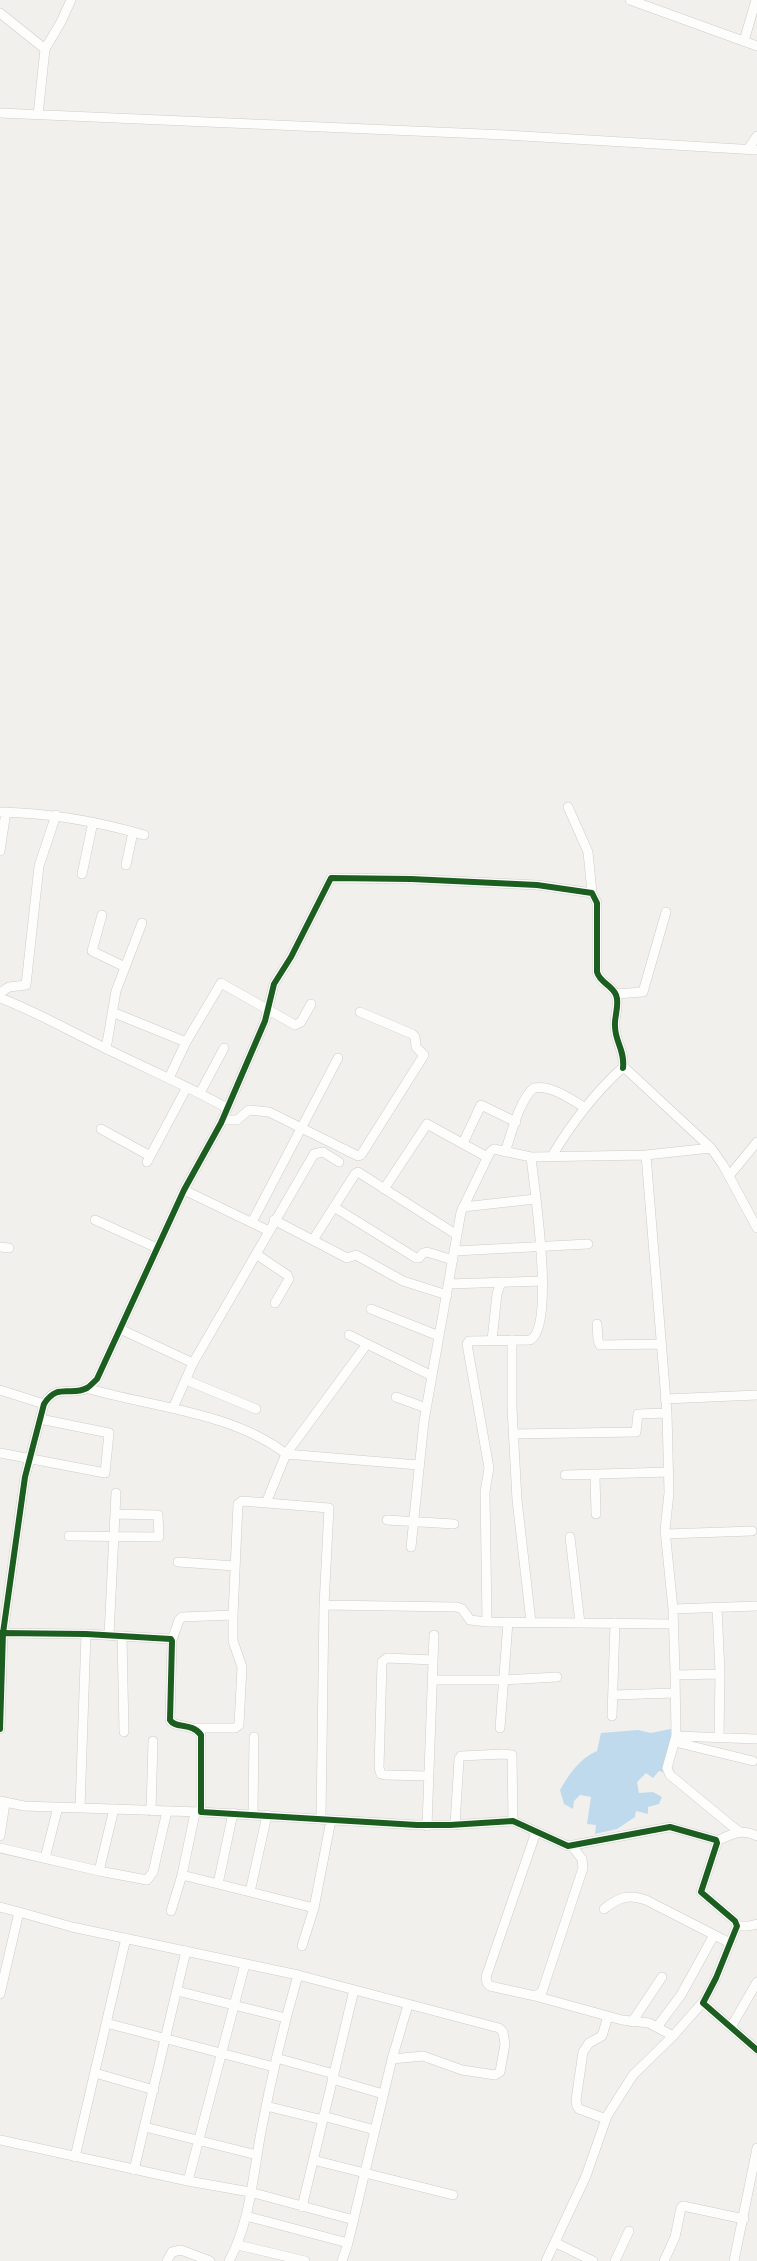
<!DOCTYPE html>
<html>
<head>
<meta charset="utf-8">
<style>
	body { margin:0 }
	canvas { display:block; background:#f2f0ec }
</style>
</head>
<body>
<canvas width="757" height="2261"></canvas>
<script>
const g = document.querySelector('canvas').getContext('2d');
g.lineJoin = 'round';
function fillPath(path, color) { g.fillStyle = color; g.fill(path, 'evenodd'); }
function trace(path, color, width, dash) { g.strokeStyle = color; g.lineWidth = width; g.lineCap = dash ? 'butt' : 'round'; g.setLineDash(dash || []); g.stroke(path); }
fillPath(new Path2D(`
	M670,1729L677,1732L670,1765L676,1775L659,1771L653,1778L646,1773L637,1782L639,1793L653,1792L662,1797L659,1804L648,1807V1814L636,1811L635,1817L617,1829L595,1834L596,1825L587,1824L591,1797L580,1795L574,1801L573,1809L564,1804L560,1790C569,1774 580,1758 597,1751L601,1733L638,1730L651,1733Z`), '#c0daed');
const street = new Path2D(`
	M630,0L757,46
	M0,13L45,49L38,115
	M744,41L756,0
	M45,49L61,22L71,0
	M0,113L506,135L757,150
	M748,149L757,136
	M568,807L588,852L592,893
	M0,812C50,813 96,821 144,835
	M0,851L6,812
	M126,865L133,832
	M82,874L93,822
	M102,915L92,951L125,967
	M0,993L9,987L26,985L39,866L56,815
	M616,994L643,992L666,912
	M0,998C37,1012 71,1032 107,1049C147,1069 188,1086 227,1108
	M112,1012L186,1042
	M106,1049L116,991L142,923
	M169,1078L186,1042L221,983L295,1025L301,1022L311,1004
	M200,1093L224,1048
	M222,1120H237L249,1110L269,1112L358,1156L361,1155L424,1055L416,1047L415,1037L412,1034L360,1012
	M101,1129L150,1156
	M463,1143L481,1105L516,1122
	M505,1152C511,1135 520,1098 534,1088C551,1085 571,1099 585,1108
	M646,1155L667,1413L669,1493L665,1530L673,1609L675,1672L676,1736L667,1768L670,1775L738,1831
	M552,1156C571,1124 593,1095 621,1069H626L711,1148L723,1165L757,1228
	M147,1162L187,1087
	M729,1176L757,1142
	M384,1189L427,1124L487,1157
	M184,1190L269,1231
	M334,1207L416,1258H419L423,1253L427,1252L453,1260
	M463,1207L535,1199
	M95,1220L157,1248
	M274,1220L347,1258L356,1255L403,1281L447,1295
	M252,1222L338,1058
	M313,1240L355,1174L358,1172L457,1235
	M0,1247L9,1248
	M455,1251L588,1244
	M256,1254L287,1275L289,1279L275,1303
	M448,1284L543,1281
	M371,1309L439,1336
	M597,1324L598,1340L600,1345L661,1344
	M120,1329L193,1363
	M349,1335L432,1376
	M492,1340L497,1294L501,1282
	M512,1340V1408L517,1500L531,1622
	M186,1380L256,1409
	M86,1388C150,1407 232,1412 286,1454L418,1465
	M0,1390L44,1404
	M396,1397L426,1408
	M665,1399L757,1395
	M173,1408L193,1363L314,1154L323,1152L339,1162
	M513,1434L636,1432L638,1414L667,1413
	M0,1453L105,1473L109,1433L40,1419
	M565,1475L668,1472
	M595,1476L596,1514
	M266,1503L286,1454L367,1344
	M387,1520L454,1524
	M666,1534L752,1531
	M69,1536L159,1537L158,1515L115,1514
	M570,1537L580,1623
	M411,1547L424,1421L461,1212L490,1152L494,1149L531,1157L646,1155L711,1148
	M178,1562L235,1566
	M324,1605L457,1607L462,1609L470,1620L487,1622L674,1624
	M717,1608L720,1672L719,1737
	M673,1609L757,1606
	M487,1622L485,1492L489,1468L467,1344L469,1341L530,1340C556,1327 534,1186 531,1157
	M0,1633L86,1634L171,1639L172,1641L170,1720C175,1729 192,1722 201,1735V1812L417,1825H450L513,1821L568,1846L670,1827L716,1840L717,1843L701,1892L735,1921L737,1926L716,1978L703,2003L757,2050
	M109,1635L116,1493
	M122,1636L124,1732
	M172,1640L179,1620L182,1617L233,1615
	M675,1675L720,1674
	M433,1680H503L557,1677
	M613,1695L675,1693
	M612,1716L615,1623
	M195,1728H235L239,1725L242,1667L233,1641V1615L238,1504L242,1501L329,1508L324,1605L321,1819
	M500,1728L508,1622
	M0,1729L3,1633L25,1477L44,1404C58,1382 70,1397 87,1388C90,1386 94,1382 97,1379L184,1190L221,1123L265,1021L274,984L291,957L331,878L411,879L537,885L592,893L597,903V972C600,983 612,985 616,995C620,1004 614,1017 615,1026C615,1042 625,1050 623,1068
	M676,1736L757,1739
	M675,1742L753,1761
	M429,1776L385,1775L381,1774L379,1768L382,1662L387,1658L433,1660
	M0,1801L24,1806L200,1812
	M80,1808L86,1634
	M151,1811L153,1741
	M253,1814L254,1737
	M455,1825L459,1759L461,1756L503,1754L512,1755L513,1821
	M427,1826L434,1635
	M536,1832L486,1977L487,1983L490,1986L535,1996L542,1992L583,1868L582,1859L572,1846
	M0,1836L5,1803
	M717,1841C732,1834 741,1828 757,1836
	M0,1848L99,1871L147,1880L153,1872L167,1811
	M45,1858L58,1807
	M99,1871L114,1809
	M182,1875L314,1908
	M218,1884L233,1813
	M250,1892L267,1815
	M0,1907L19,1912L0,1994
	M604,1909C619,1897 628,1894 646,1900L730,1943
	M171,1911L182,1875L195,1813
	M19,1912L72,1927L298,1975L499,2028L503,2032L505,2044L500,2072L495,2075L462,2070L423,2056L392,2059
	M737,1926H749L757,1924
	M302,1946L314,1908L331,1820
	M177,1991L286,2018
	M535,1996L622,2020L649,2023L673,2036
	M632,2022L662,1977
	M106,2023L274,2067
	M657,2027L681,1995L714,1935
	M731,2027L757,1982
	M276,2058L334,2074
	M95,2073L154,2090
	M332,2079L383,2094
	M266,2106L323,2120
	M323,2116L375,2130
	M606,2119L579,2109L577,2106L576,2100L583,2052L589,2043L602,2036L608,2016
	M145,2127L257,2155
	M0,2140L188,2181L250,2192L354,2220
	M75,2157L126,1938
	M313,2160L453,2195
	M134,2170L186,1951
	M188,2181L245,1964
	M302,2207L354,1990
	M246,2216L348,2243
	M556,2243L593,2261
	M238,2245L305,2261
	M167,2261L172,2252L181,2250L210,2261
	M229,2261C250,2223 253,2175 261,2132C271,2079 283,2027 298,1975
	M342,2261L348,2243L392,2059L408,2005
	M546,2261L586,2176L607,2116L633,2075L673,2036L703,2002
	M615,2261L629,2231
	M664,2261L675,2237L681,2208L683,2206L744,2219
	M734,2261L757,2148`);
trace(street, '#ceccc8', 10);
trace(street, '#fdfdfc', 9);
trace(new Path2D(`
	M0,1633L86,1634L171,1639L172,1641L170,1720C175,1729 192,1722 201,1735V1812L417,1825H450L513,1821L568,1846L670,1827L716,1840L717,1843L701,1892L735,1921L737,1926L716,1978L703,2003L757,2050
	M0,1729L3,1633L25,1477L44,1404C58,1382 70,1397 87,1388C90,1386 94,1382 97,1379L184,1190L221,1123L265,1021L274,984L291,957L331,878L411,879L537,885L592,893L597,903V972C600,983 612,985 616,995C620,1004 614,1017 615,1026C615,1042 625,1050 623,1068`), '#1b5e20', 6);
</script>
</body>
</html>
